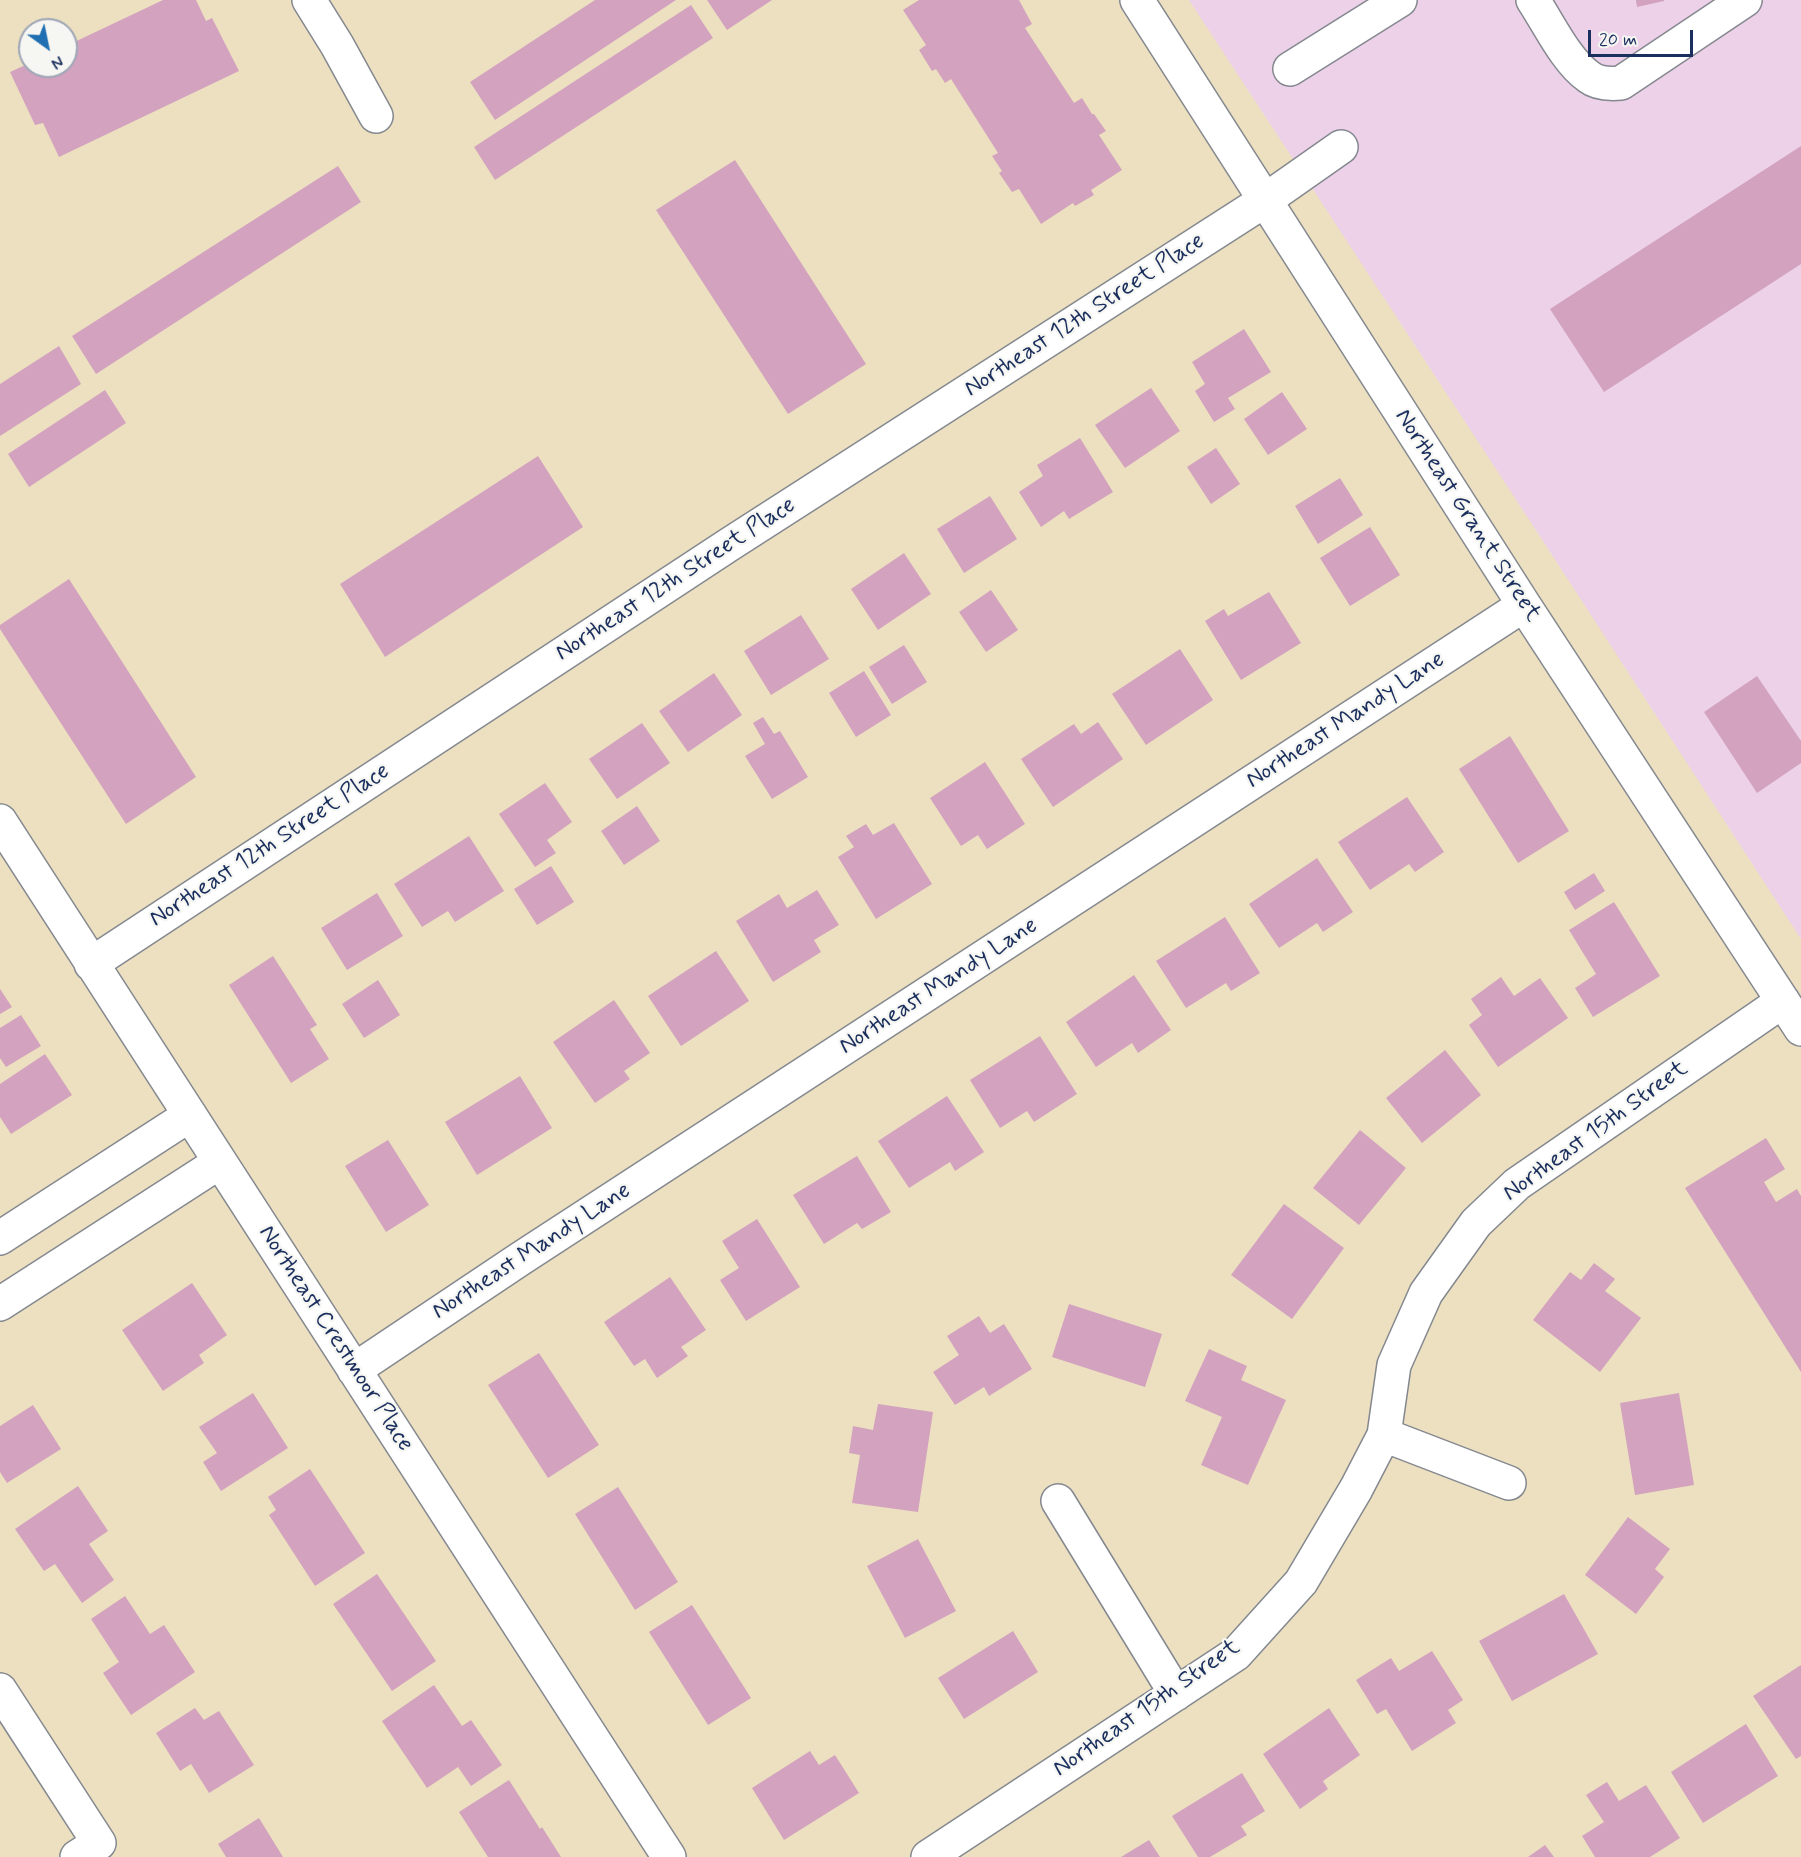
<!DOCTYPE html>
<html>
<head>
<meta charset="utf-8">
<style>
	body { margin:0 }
	#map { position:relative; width:1801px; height:1857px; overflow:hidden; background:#ede0c0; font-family:Mynerve,sans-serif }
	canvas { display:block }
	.north { position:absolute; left:18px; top:18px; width:60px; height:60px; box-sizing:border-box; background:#f6f6f2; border:2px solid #9ea6b7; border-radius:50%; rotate:147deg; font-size:16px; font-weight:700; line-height:24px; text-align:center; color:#1b2f5e }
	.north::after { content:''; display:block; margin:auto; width:21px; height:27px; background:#1f6fb2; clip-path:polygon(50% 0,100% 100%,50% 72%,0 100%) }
	.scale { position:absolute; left:1588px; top:30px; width:105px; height:27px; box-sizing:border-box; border:3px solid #1b2f5e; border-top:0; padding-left:8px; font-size:18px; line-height:21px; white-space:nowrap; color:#1b2f5e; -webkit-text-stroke:4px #f6f6f2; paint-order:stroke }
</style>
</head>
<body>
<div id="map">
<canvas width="1801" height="1857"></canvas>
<div class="north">N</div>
<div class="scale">20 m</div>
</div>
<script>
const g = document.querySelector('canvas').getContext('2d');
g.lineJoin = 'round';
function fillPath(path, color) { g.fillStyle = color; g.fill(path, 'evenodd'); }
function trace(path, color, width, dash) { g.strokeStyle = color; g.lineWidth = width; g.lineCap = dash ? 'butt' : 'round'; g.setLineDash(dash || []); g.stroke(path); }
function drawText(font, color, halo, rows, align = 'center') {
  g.font = font + ' Mynerve,sans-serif'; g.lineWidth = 4.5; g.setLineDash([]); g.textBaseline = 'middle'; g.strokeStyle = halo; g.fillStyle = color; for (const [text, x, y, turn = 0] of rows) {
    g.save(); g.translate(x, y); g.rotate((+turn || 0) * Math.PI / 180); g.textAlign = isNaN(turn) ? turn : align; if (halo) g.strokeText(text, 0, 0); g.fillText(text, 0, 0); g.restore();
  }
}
fillPath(new Path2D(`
	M1189,0H1801V939L1530,521Z`), '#edd1e9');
fillPath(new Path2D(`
	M163,0H196L206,21L212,18L239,71L59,157L43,123L35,125L10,72L30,63V66H66V46Z
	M595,0H676L495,120L470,82Z
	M707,0H772L727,30Z
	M919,0H1019L1032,24L1025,28L1074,103L1082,98L1092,114H1094L1106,131L1099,135L1122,170L1091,190L1094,195L1075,206L1073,203L1041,224L1019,189L1012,192L999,173L1002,171L992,156L998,153L951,79L945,83L936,69L932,71L919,50L926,45L903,10Z
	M1636,0H1664V1L1637,7Z
	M691,5L713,38L495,180L474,147Z
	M1801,146V264L1604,392L1550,309Z
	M735,160L866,364L788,414L656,210Z
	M338,166L361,202L96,374L72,336Z
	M1244,329L1271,372L1228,398L1235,409L1214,422L1195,391L1205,384L1192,362Z
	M59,346L81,384L0,436V384Z
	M1151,388L1180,431L1125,468L1095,425Z
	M105,390L126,423L29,487L8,454Z
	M1282,392L1307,429L1268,455L1244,419Z
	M1080,438L1113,492L1069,519L1064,511L1041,527L1019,492L1043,476L1037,465Z
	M1216,448L1240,484L1211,504L1187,467Z
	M538,456L583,527L385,657L340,584Z
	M1340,478L1363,515L1318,544L1295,506Z
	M990,496L1017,539L964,573L937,529Z
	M1370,527L1400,575L1350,606L1320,558Z
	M904,553L931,594L878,630L851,589Z
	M69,579L196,777L126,824L0,629V625Z
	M991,590L1018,630L986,652L959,612Z
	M1269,592L1301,643L1241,680L1205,621L1224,609L1228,616Z
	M801,615L829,659L771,695L744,651Z
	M904,645L927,682L892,704L869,667Z
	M1180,649L1213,700L1146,745L1112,694Z
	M864,671L891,715L856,737L829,693Z
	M714,673L742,715L688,752L659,711Z
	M1757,676L1801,741V763L1757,793L1704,712Z
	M763,717L774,734L780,731L808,777L772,799L745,756L765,744L753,723Z
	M1098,722L1123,759L1053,807L1021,759L1074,724L1081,734Z
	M642,723L670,763L617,799L589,759Z
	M1510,736L1569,831L1518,863L1459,769Z
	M985,762L1025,824L987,849L978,835L961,846L930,798Z
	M545,783L572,822L547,840L556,853L535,867L499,814Z
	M1407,797L1444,852L1415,872L1409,864L1370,890L1338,842Z
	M637,806L660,841L624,865L601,831Z
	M894,823L932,884L876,919L838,857L854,847L846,836L866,824L873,835Z
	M469,836L504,891L455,922L448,911L422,927L394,884Z
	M1317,858L1353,912L1323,932L1317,923L1279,948L1249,904Z
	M551,866L574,902L537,925L514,889Z
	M1594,873L1605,891L1575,910L1564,892Z
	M817,890L839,925L814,940L821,952L773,982L736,921L779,894L787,908Z
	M377,893L403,936L347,970L321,928Z
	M1614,902L1660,976L1593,1017L1575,988L1596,974L1569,930Z
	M1225,917L1260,973L1231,991L1226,983L1186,1008L1156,961Z
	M716,951L749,1001L681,1046L648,996Z
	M273,956L317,1025L310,1029L329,1059L291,1083L229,985Z
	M1134,975L1171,1030L1138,1053L1132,1043L1096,1067L1066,1022Z
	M1501,977L1514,996L1540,978L1568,1018L1498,1067L1469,1025L1482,1015L1471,999Z
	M378,980L400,1015L364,1038L342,1004Z
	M0,989L12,1007L0,1014Z
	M614,1000L650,1053L624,1071L630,1079L595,1103L553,1042Z
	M21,1015L41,1046L6,1067L0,1058V1028Z
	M1040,1036L1077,1094L1034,1122L1027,1111L1000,1128L970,1080Z
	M1445,1050L1481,1095L1422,1143L1386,1098Z
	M45,1054L72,1095L11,1134L0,1117V1084Z
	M520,1076L552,1128L477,1175L445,1122Z
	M947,1096L984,1152L955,1171L950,1162L909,1188L878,1141Z
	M1360,1130L1406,1168L1359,1225L1313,1188Z
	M1766,1138L1785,1169L1764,1182L1776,1202L1797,1189L1801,1196V1372L1685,1188Z
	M388,1140L429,1205L386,1232L345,1166Z
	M857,1156L891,1212L862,1229L857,1223L824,1244L793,1195Z
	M1284,1204L1344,1248L1292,1319L1231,1275Z
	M757,1219L800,1287L746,1321L720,1280L739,1268L722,1241Z
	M1594,1263L1615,1279L1605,1291L1641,1318L1600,1372L1533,1320L1570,1272L1581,1280Z
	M670,1277L706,1330L681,1347L688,1356L657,1378L645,1359L634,1366L604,1322Z
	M192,1283L227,1335L199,1355L204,1363L163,1391L122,1330Z
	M1069,1304L1162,1334L1145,1387L1052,1357Z
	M979,1316L990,1333L1004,1324L1032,1369L989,1396L984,1387L955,1405L933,1372L959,1355L947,1336Z
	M1209,1349L1247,1366L1241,1380L1286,1400L1248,1485L1201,1465L1222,1417L1185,1401Z
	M539,1353L599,1445L548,1478L488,1385Z
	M253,1393L288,1448L221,1491L203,1462L217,1453L199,1427Z
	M1679,1393L1694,1485L1635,1495L1620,1403Z
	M878,1404L933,1412L918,1512L852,1503L860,1455L849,1453L853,1426L873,1430Z
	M33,1405L61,1449L7,1483L0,1472V1426Z
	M310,1469L365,1553L315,1586L269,1515L276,1510L268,1497Z
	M78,1486L108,1531L89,1544L114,1580L82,1603L55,1564L44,1571L15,1529Z
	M618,1487L678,1582L635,1610L575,1514Z
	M1628,1517L1670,1549L1655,1569L1664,1577L1636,1614L1585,1575Z
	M918,1539L956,1611L905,1638L867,1566Z
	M377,1574L436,1661L392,1691L333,1604Z
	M1564,1594L1598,1654L1512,1701L1479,1641Z
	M125,1596L150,1634L164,1625L195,1672L131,1715L103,1673L119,1662L91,1619Z
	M692,1605L751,1698L708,1725L649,1632Z
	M1013,1631L1038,1672L964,1719L938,1678Z
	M1432,1651L1463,1700L1448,1710L1456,1723L1412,1751L1386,1709L1377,1714L1356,1680L1391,1658L1399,1671Z
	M1801,1665V1756L1796,1759L1753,1696Z
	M434,1685L462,1726L471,1720L502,1765L471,1786L458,1767L427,1788L382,1721Z
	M195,1708L204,1720L219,1711L254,1765L209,1793L191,1764L180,1771L156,1733Z
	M1329,1708L1360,1755L1323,1781L1328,1789L1300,1809L1263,1754Z
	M1746,1724L1778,1776L1703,1823L1671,1772Z
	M810,1751L819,1765L835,1755L859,1793L784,1840L752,1788Z
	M1242,1773L1265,1811L1241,1826L1247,1835L1210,1857H1198L1172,1816Z
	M509,1780L540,1829L542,1827L561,1857H488L459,1812Z
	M1607,1782L1619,1801L1646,1785L1680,1838L1650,1857H1595L1582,1836L1604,1822L1586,1795Z
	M259,1818L283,1857H226L218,1844Z
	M1149,1840L1160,1857H1121Z
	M1545,1845L1554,1857H1528Z`), '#d2a2be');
const minor = new Path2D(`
	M309,0L337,45L376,116
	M1137,0L1524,605L1801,1029
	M1533,0C1549,24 1566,61 1589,77C1598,84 1610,84 1621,83L1745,0
	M1290,69L1400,0
	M0,821L669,1857
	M91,964L730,544L1264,201L1341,147
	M0,1238L190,1115
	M0,1304L220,1162
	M354,1370L520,1259L1524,605
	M1384,1435L1509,1483
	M1058,1501L1176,1694
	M0,1690L99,1843L77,1857
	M928,1857L1236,1654L1301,1582L1356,1489L1384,1435L1394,1365L1426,1293L1476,1223L1517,1184L1783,1001`);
trace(minor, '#84888f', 36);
trace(minor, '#fff', 33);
drawText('24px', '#1b2f5e', '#f6f6f2', [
	["Northeast 12th Street Place",1085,316,-33],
	["Northeast Grant Street",1467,516,57],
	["Northeast 12th Street Place",676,580,-33],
	["Northeast Mandy Lane",1346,721,-33],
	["Northeast 12th Street Place",270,846,-33],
	["Northeast Mandy Lane",939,987,-33],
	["Northeast 15th Street",1596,1132,-36],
	["Northeast Mandy Lane",532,1252,-33],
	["Northeast Crestmoor Place",335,1339,57],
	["Northeast 15th Street",1147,1709,-35]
]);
</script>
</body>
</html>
